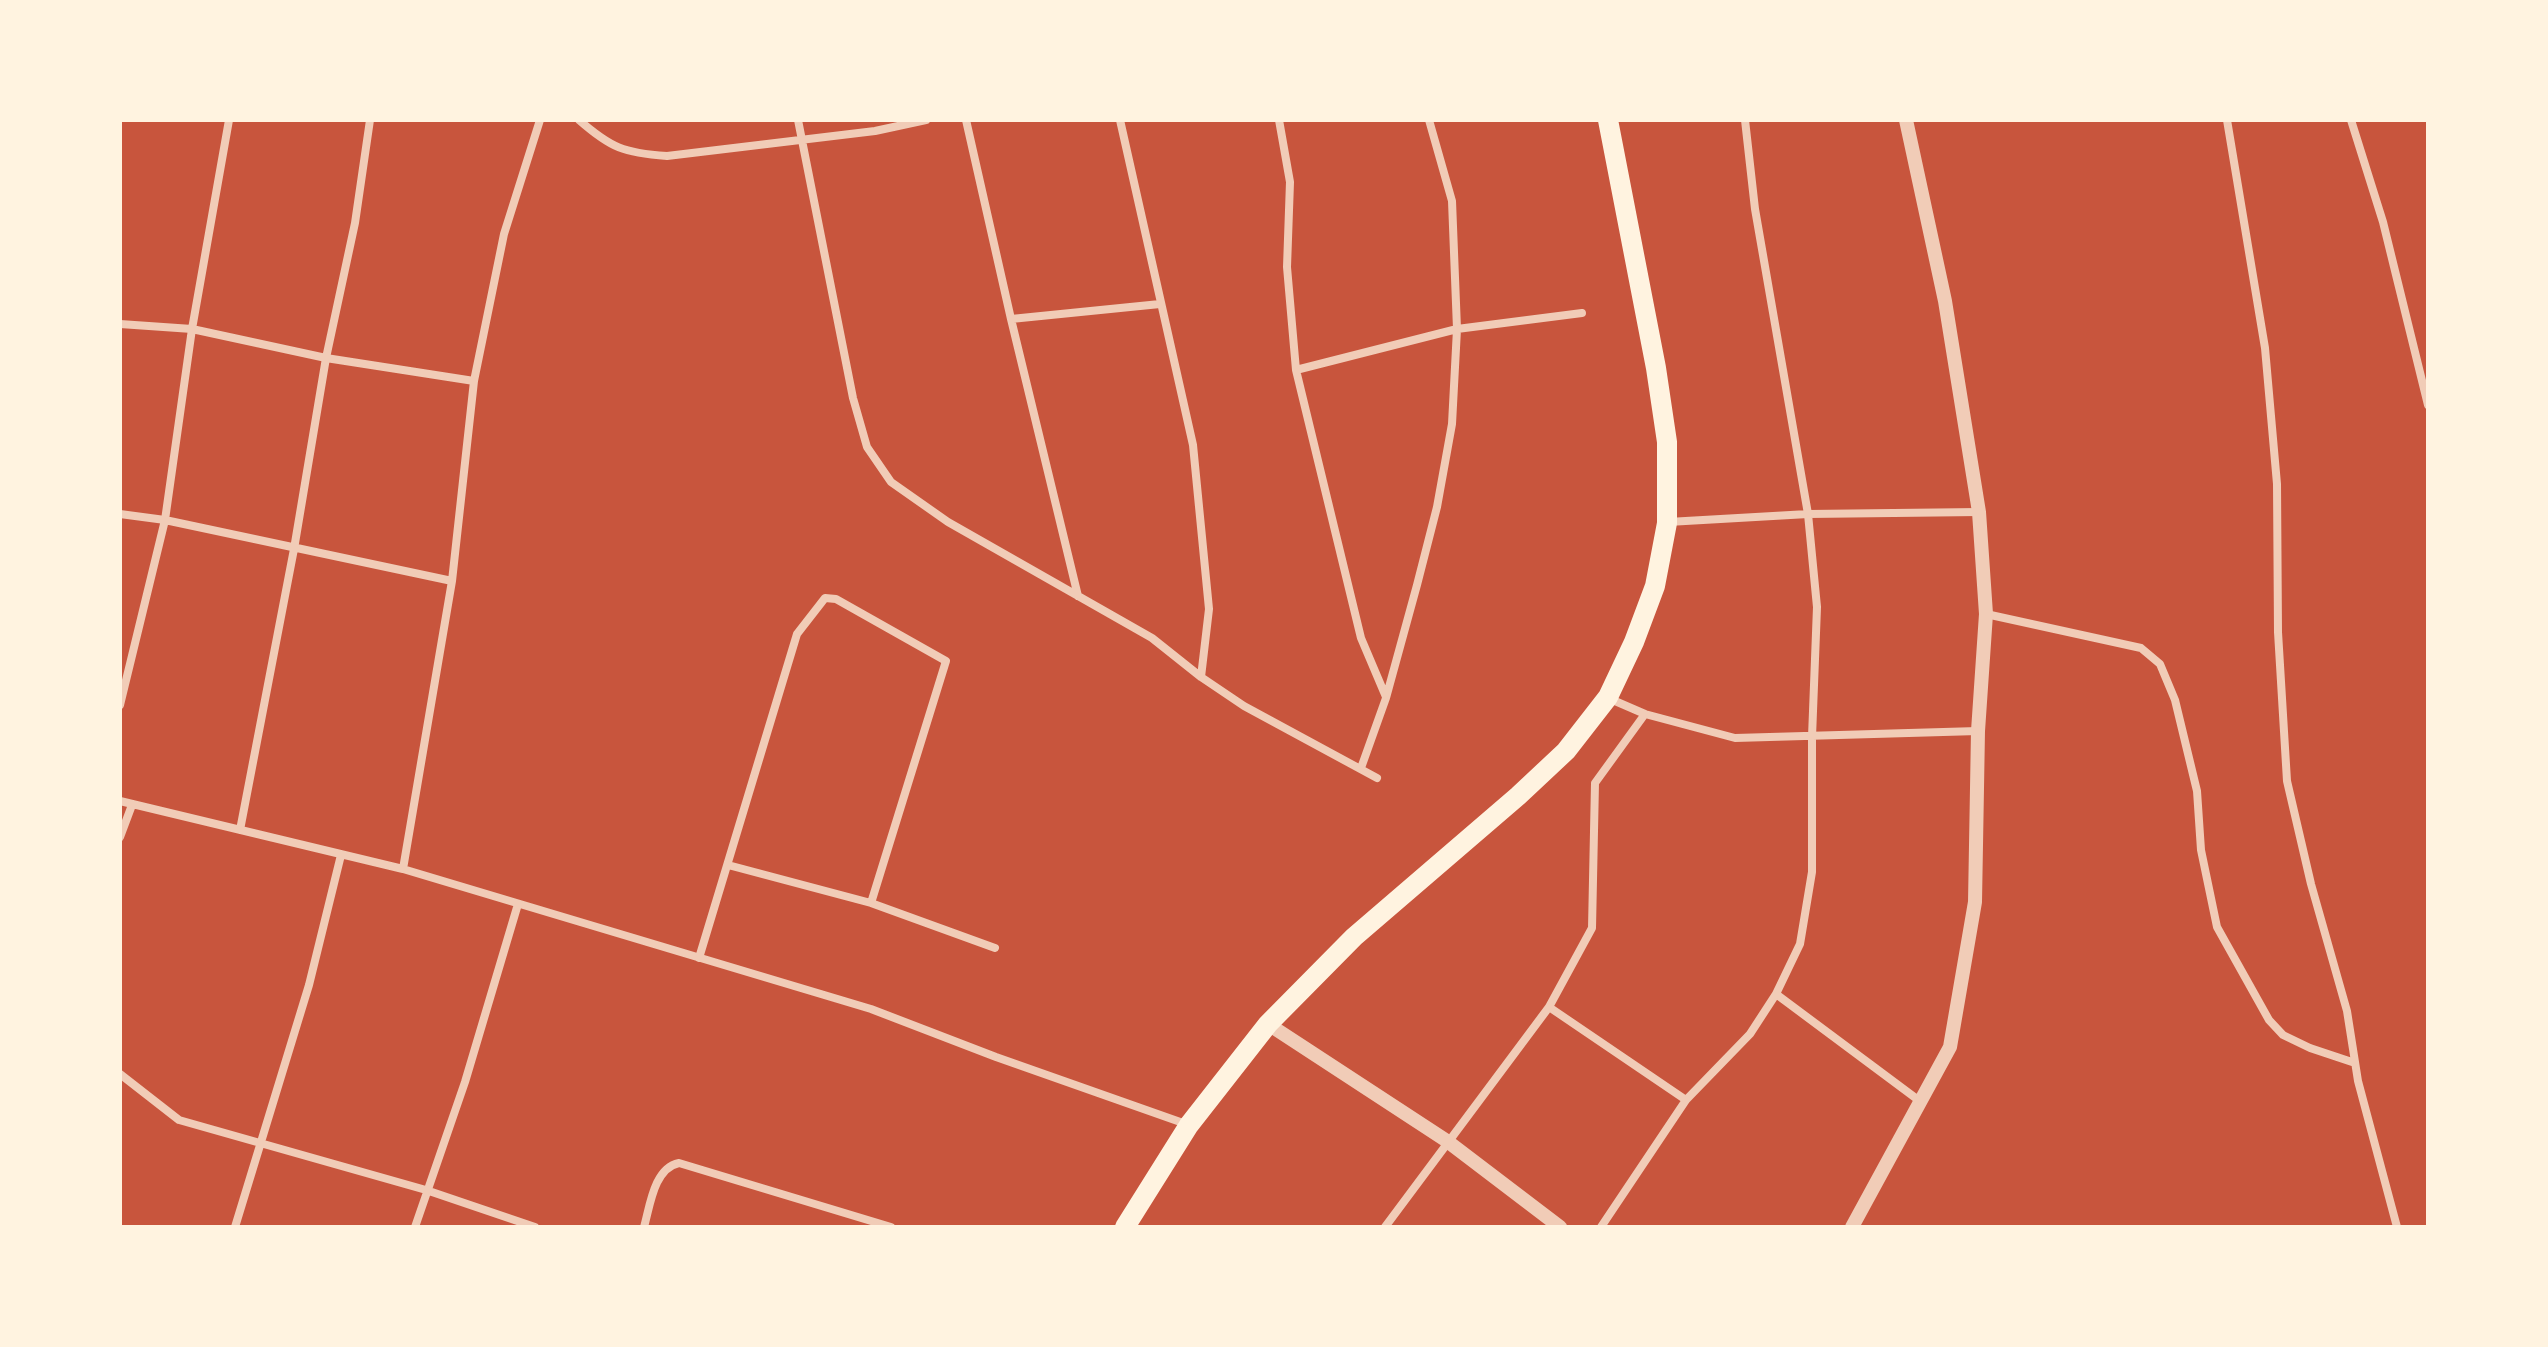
<!DOCTYPE html>
<html>
<head>
<meta charset="utf-8">
<style>
	body { margin:0 }
	#map { position:relative; width:2548px; height:1347px; overflow:hidden; background:#c8553d; font-family:"Nunito Sans",sans-serif }
	canvas { display:block }
	.frame { position:absolute; inset:0; border:122px solid #fff3e0; pointer-events:none }
</style>
</head>
<body>
<div id="map">
<canvas width="2548" height="1347"></canvas>
<div class="frame"></div>
</div>
<script>
const g = document.querySelector('canvas').getContext('2d');
g.lineJoin = 'round';
function trace(path, color, width, dash) { g.strokeStyle = color; g.lineWidth = width; g.lineCap = dash ? 'butt' : 'round'; g.setLineDash(dash || []); g.stroke(path); }
trace(new Path2D(`
	M579,120C611,148 624,153 667,156L875,131L926,120
	M798,120L853,398L867,447L891,482L948,522L1152,638L1201,677L1244,706L1377,778
	M966,120L1011,319L1078,596
	M1120,120L1193,445L1209,609L1201,677
	M1279,120L1290,182L1287,267L1296,370L1361,638L1386,697
	M1745,120L1755,209L1808,514L1817,607L1812,737V872L1800,944L1776,994
	M2227,120L2265,348L2277,484L2278,632L2287,781L2311,884L2347,1011L2358,1081L2397,1227
	M2351,120L2383,222L2428,405
	M1011,319L1160,304
	M120,324L192,329L326,358L474,381
	M1296,370L1457,329L1582,313
	M120,514L165,520L452,581
	M1668,522L1808,514L1979,512
	M1986,614L2141,648L2160,664L2175,700L2197,791L2201,850L2217,927L2269,1020L2283,1035L2310,1048L2355,1063
	M120,705L165,520L192,329L229,120
	M1645,714L1735,738L1978,731
	M1361,768L1386,698L1417,585L1437,507L1452,424L1457,329L1452,201L1429,120
	M120,801L403,869L871,1009L996,1057L1186,1124
	M240,830L294,549L326,358L355,223L370,120
	M120,837L132,805
	M728,865L871,903L995,948
	M403,869L452,581L474,381L504,234L540,120
	M699,958L797,634L825,598L836,599L946,661L871,903
	M1549,1007L1686,1100
	M120,1074L179,1120L426,1190L535,1227
	M235,1227L309,985L341,855
	M415,1227L465,1082L518,904
	M644,1227C650,1206 654,1168 679,1163L891,1227
	M1385,1227L1549,1007L1592,928L1595,783L1645,714L1608,698
	M1601,1227L1686,1100L1750,1034L1776,994L1921,1102`), '#f1ccb7', 8);
trace(new Path2D(`
	M1268,1024L1447,1141L1560,1227
	M1852,1227L1950,1047L1975,902L1978,731L1986,614L1979,512L1945,301L1906,120`), '#f1ccb7', 14);
trace(new Path2D(`
	M1125,1227L1189,1125L1268,1024L1354,937L1518,796L1566,751L1608,697L1634,642L1655,586L1667,523V442L1656,368L1608,120`), '#fff3e0', 20);
</script>
</body>
</html>
